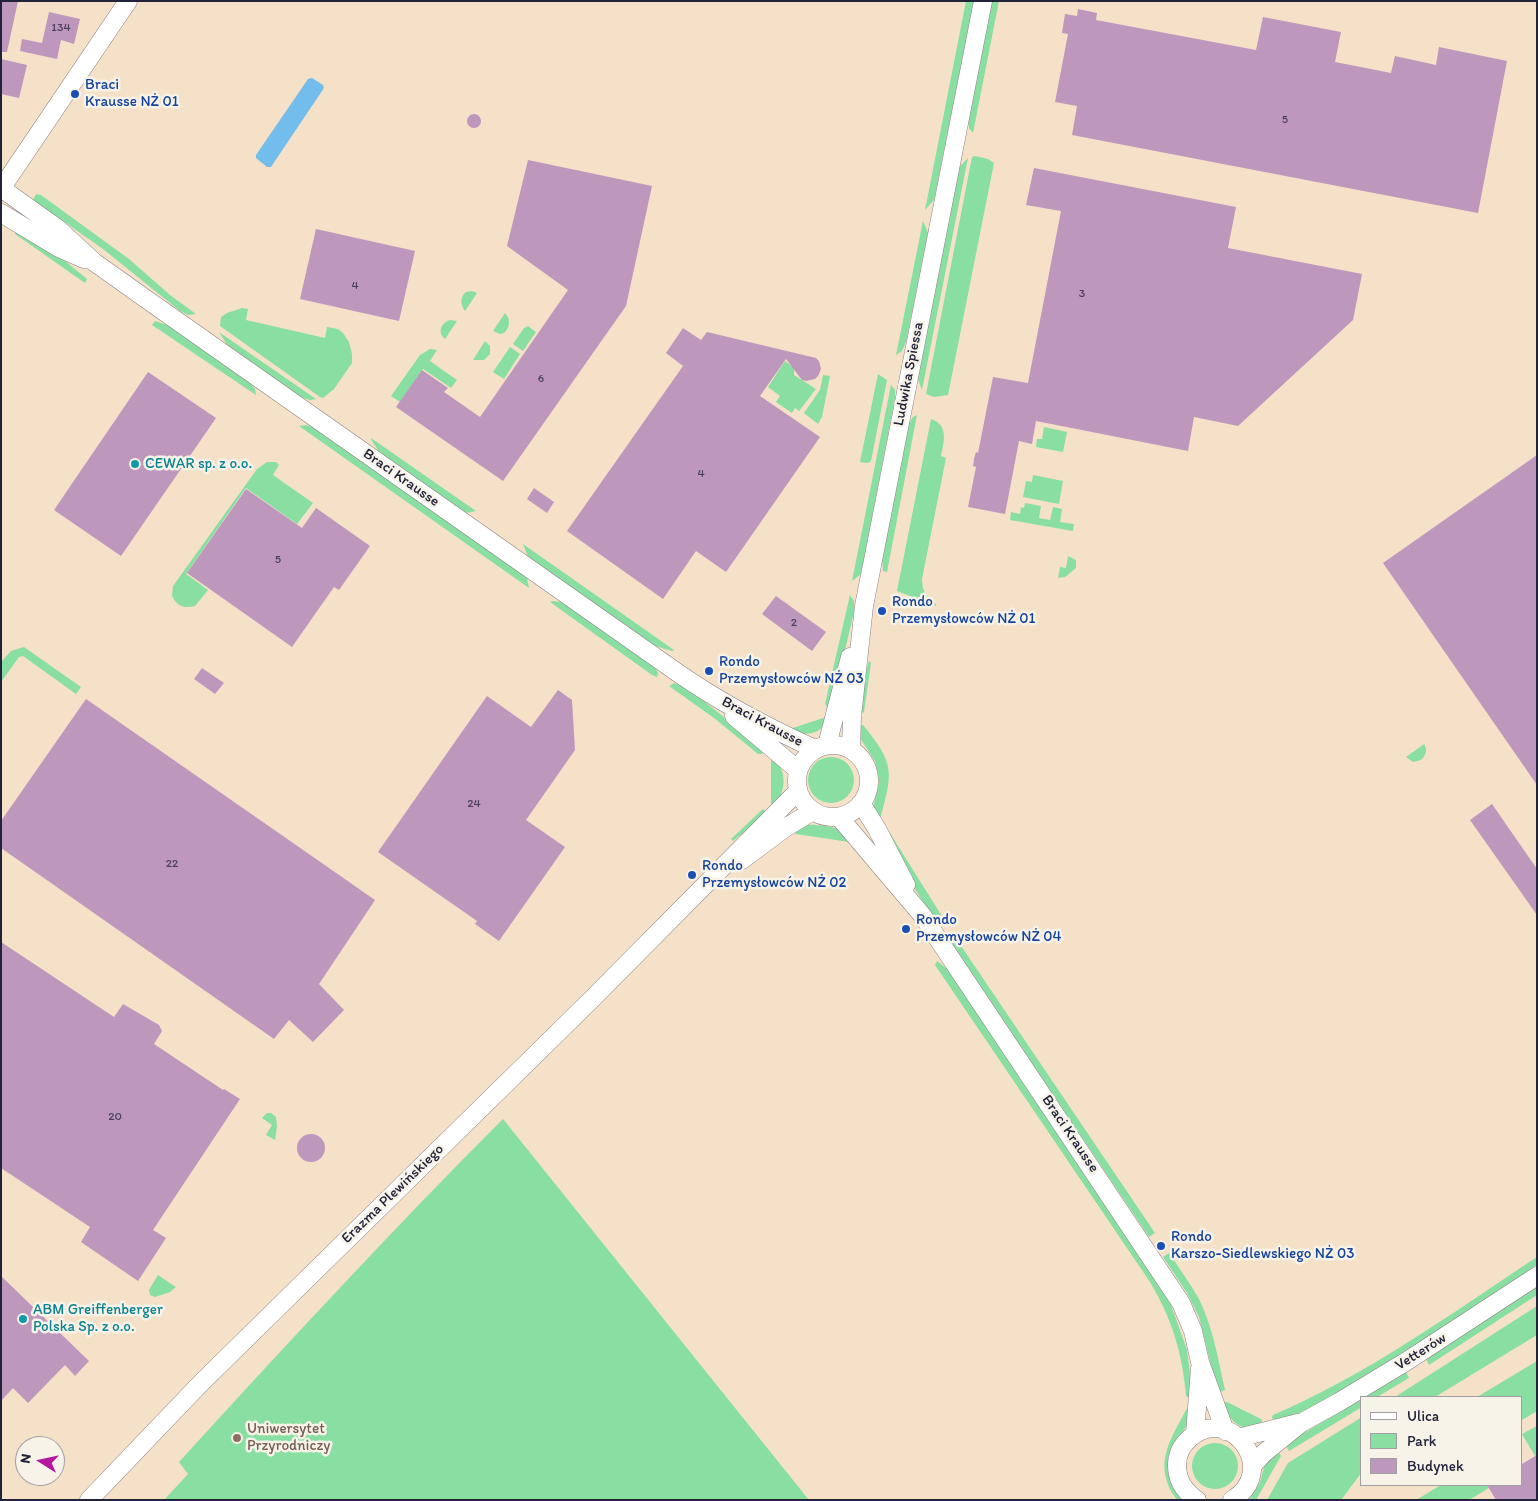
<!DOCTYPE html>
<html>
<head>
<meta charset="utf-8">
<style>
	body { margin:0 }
	#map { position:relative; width:1538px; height:1501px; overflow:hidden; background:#f5e0c8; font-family:Itim,sans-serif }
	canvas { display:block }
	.frame { position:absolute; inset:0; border:2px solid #22223b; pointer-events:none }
	.legend { position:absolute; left:1360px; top:1396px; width:162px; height:90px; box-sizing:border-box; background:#f7f3e8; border:1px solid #a29fa3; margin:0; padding:6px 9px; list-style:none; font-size:15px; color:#22223b }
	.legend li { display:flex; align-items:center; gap:10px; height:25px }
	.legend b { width:25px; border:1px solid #a29fa3 }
	.north { position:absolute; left:15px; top:1436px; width:50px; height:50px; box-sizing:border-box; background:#f7f3e8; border:1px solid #a29fa3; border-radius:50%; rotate:280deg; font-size:14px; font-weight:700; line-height:20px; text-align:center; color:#22223b }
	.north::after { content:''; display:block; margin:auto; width:18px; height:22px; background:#b5179e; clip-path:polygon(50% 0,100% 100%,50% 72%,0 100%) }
</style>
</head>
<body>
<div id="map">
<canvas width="1538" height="1501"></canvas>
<div class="frame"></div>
<ul class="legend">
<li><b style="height:6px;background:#fff"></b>Ulica</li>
<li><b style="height:14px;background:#89dfa2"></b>Park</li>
<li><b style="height:14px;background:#be97bd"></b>Budynek</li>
</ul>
<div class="north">N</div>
</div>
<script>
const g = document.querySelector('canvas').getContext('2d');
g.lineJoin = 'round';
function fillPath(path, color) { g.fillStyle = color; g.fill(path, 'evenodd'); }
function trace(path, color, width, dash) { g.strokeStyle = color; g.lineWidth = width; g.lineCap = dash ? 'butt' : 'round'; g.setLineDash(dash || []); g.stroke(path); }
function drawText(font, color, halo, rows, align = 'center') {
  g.font = font + ' Itim,sans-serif'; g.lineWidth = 5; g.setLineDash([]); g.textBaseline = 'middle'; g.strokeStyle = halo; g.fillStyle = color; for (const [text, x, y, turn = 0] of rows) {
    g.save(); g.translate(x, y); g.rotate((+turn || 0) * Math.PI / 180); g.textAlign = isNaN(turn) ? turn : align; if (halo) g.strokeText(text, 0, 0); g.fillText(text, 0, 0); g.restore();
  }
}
fillPath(new Path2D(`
	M966,1H974L934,200L925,210Z
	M991,1H999L973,133L969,128L968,120Z
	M975,156L988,159L994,163L948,395L934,397L926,394L972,157Z
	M968,158L922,390L917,377L959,167Z
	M36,194L41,195L129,259L170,295L196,314L188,315L180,311L103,249L33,200Z
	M923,221L928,233L906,342L902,351L896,355Z
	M14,228L65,261L87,279L85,283L15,234Z
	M472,291L477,293L465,311C460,304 460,297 466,292Z
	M242,308L248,309L246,320L325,338L327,327L338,329L343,333L349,342L352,354V363L334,389L323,398L320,397L220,326L221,317L227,313Z
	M505,313C511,319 510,328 504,333L500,334L493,331Z
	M450,320L457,321L445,339C437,332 441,323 450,320Z
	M155,321L167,325L248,381L255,389L256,395L152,325Z
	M528,326L536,332L523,351L513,344L524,328Z
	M219,332L316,399L310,400L300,397L228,346Z
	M485,341L490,346V354L484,360H473Z
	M510,347L520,354L504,379L493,372Z
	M430,349L437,350L430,361L457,380L451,388L423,369L400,402L391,396L420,355Z
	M785,361L794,368V375L816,389L799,411L795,408L792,413L776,402L780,396L768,387Z
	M878,374L887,380L871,461L868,463L860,462Z
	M823,375L830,376L822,417L818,424L804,413L820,390Z
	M891,385L895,390V398L861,574L852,581Z
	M917,415L887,572L883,571L882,555L909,423L913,417Z
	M931,419C949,425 944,442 941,456L946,458L922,579C922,590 926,598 936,604V606L897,591Z
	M307,425L315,428L524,575L527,578L529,588L299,426Z
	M1044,427L1067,432L1063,452L1036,447L1037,439H1042Z
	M371,438L476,511L466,513L380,453L372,441Z
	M267,462H276L279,465L273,475L313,503L297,524L246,488L186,574L208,590L195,606C184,609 177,606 172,596L173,586L257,469Z
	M1033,475L1063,481L1059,504L1023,497L1026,481L1032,482Z
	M1025,503L1041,506L1039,518L1050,520L1053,507L1062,509L1060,522L1074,524L1073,531L1010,520L1011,512L1020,514L1021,507L1024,508Z
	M523,544L674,650L672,651L655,646L528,557Z
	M1068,556L1076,560V568L1065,577L1058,578L1060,567L1066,568Z
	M850,595L854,601V612L831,709L828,708L825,704Z
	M553,601L562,602L655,667L658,673L657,677L652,675L550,602Z
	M24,647L81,687L76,694L23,656L19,657L1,682V662L11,651Z
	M869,661L871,663L864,712L860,714L862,684Z
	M674,683L683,687L705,702L765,750L762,754H758L714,718L669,686Z
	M823,718L828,719C819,736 808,735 791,732L793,728Z
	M857,724L863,725C895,764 893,772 880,819L873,808L879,782L878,773L875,761L860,738Z
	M1424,744C1428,750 1426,755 1421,760L1413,762L1406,757Z
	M773,757C788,772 786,791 774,807L771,803V759Z
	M808 780a23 23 0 1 1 46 0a23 23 0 1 1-46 0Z
	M763,809L767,813L733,841L731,839Z
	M803,825C812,824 835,826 843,831C845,833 847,839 849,842L796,834L793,829Z
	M884,829L888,830L945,921L941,922L935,918L922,900L905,873Z
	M953,934L1155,1233L1149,1237L953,946L952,938Z
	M937,961L946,968L956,981L1170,1302L1187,1350L1193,1397H1187L1186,1395C1182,1352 1172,1319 1150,1282L935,965Z
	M267,1113H271L276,1117L277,1126L275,1140L266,1135L272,1125L262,1118Z
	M503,1119L809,1500H164L188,1474L179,1462C285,1346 392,1230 503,1119Z
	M1169,1253C1179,1268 1190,1283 1199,1299C1213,1327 1218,1359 1225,1390L1218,1393L1199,1317L1187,1293L1163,1257Z
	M1537,1257V1265L1462,1316L1337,1393L1299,1413L1274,1422L1272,1417L1273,1415C1367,1375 1452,1313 1537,1257Z
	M158,1275L176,1287L170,1292L155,1297L150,1295L149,1290Z
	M1537,1286V1295L1429,1365L1426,1359Z
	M1537,1306V1335L1435,1397H1395Z
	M1537,1361V1411L1522,1420V1397H1477Z
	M1406,1372L1409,1378L1377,1397H1364Z
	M1362,1399V1407L1289,1451L1285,1444Z
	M1227,1402L1261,1419L1264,1426C1239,1432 1232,1423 1221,1403Z
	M1189,1407L1191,1420C1186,1428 1179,1435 1174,1443C1163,1461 1168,1485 1182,1500H1177C1152,1466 1169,1442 1186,1410Z
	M1362,1417V1472L1341,1500H1267L1288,1463Z
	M1537,1426V1455L1535,1456L1522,1434Z
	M1192 1466a23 23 0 1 1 46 0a23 23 0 1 1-46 0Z
	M1277,1449L1281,1456L1256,1500H1249L1260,1482L1266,1460Z
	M1441,1485H1487L1489,1488L1469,1500H1416Z`), '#89dfa2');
fillPath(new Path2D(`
	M312,78L323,85L324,88L271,167H267L256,158V155L308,79Z`), '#72bdeb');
fillPath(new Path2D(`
	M1,1H18L7,52H1Z
	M1078,9L1097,13L1096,20L1256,50L1263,17L1341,32L1335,62L1391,73L1395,56L1436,65L1439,47L1507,61L1478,213L1072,135L1077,106L1055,102L1068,34L1062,33L1065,14L1077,16Z
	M49,12L80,19L74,44L61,40L57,59L20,51L22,39L42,43Z
	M1,59L27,65L19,98L1,94Z
	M467 121a7 7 0 1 1 14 0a7 7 0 1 1-14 0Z
	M528,160L652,186L626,306L503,481L396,407L422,370L448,388L444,392L480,417L568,290L507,246Z
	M1034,168L1236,207L1228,248L1362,274L1353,320L1238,426L1194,417L1188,451L1036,421L1032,444L1019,441L1005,514L968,507L976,467L973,466L974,459L976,452L978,453L993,377L1028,383L1061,211L1026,205Z
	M316,229L415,251L399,321L300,299Z
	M683,328L701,340L707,332L816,358L819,361L821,369L818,376L815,379L806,381L802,380L786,359L760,396L820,437L726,572L696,551L663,599L567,531L683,366L666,353Z
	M148,372L216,418L121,556L54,510Z
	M1537,455V785L1383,563Z
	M534,488L554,502L547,513L527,499Z
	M246,489L302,528L316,508L370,546L339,590L334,587L292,647L187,573Z
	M776,596L826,632L812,651L762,614Z
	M202,668L224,683L215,694L194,679Z
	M558,690L572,700L575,750L526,820L565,847L499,941L475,924L477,921L378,852L487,696L531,727Z
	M86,699L375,900L319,984L344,1010L313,1042L289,1020L274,1039L1,848V821Z
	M1492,804L1537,869V915L1470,820Z
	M1,942L114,1017L123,1004L159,1025L162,1031L154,1044L223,1090L224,1089L240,1099L153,1230L166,1238L138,1281L81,1242L90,1227L1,1168Z
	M297 1148a14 14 0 1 1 28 0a14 14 0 1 1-28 0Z
	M1,1276L89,1361L75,1376L65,1365L28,1403L13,1388L1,1401Z
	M1537,1455V1500H1496L1487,1485H1522V1464Z`), '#be97bd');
const minor = new Path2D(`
	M1,188L57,228L94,262L146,299L678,673C721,703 767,727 815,749
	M1,189L128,1
	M1,213L59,248L84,259
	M734,716L798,770
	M797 781a36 36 0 1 1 72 0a36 36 0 1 1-72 0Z
	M827,745L850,657
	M851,749L852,717L864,606L983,1
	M861,803L877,829L906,885
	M839,817L922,915L1181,1303L1193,1331L1200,1362L1225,1431
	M742,860L785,828L813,811
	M1195,1434L1200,1368
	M1238,1438L1298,1423
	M1252,1466L1264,1453L1301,1423L1339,1402L1407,1361L1537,1276
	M89,1500L201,1383L593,998L798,791
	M1197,1500C1185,1492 1177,1480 1177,1465C1177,1455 1182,1445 1190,1438C1230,1403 1281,1470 1232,1500`);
trace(minor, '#8c8182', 19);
trace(minor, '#fff', 18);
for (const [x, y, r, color] of [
	[75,94,5,"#1a4fb4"],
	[135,464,5,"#0f9aa8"],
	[882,611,5,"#1a4fb4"],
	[709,671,5,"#1a4fb4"],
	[692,875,5,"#1a4fb4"],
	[906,929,5,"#1a4fb4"],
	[1161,1246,5,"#1a4fb4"],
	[23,1319,5,"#0f9aa8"],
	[237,1438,5,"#8d6e63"]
]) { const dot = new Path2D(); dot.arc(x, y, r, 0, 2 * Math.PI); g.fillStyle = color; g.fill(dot); trace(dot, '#f7f3e8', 2); }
drawText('12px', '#493f5c', null, [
	["134",61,28],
	["5",1285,120],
	["4",355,286],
	["3",1082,294],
	["6",541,379],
	["4",701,474],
	["5",278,560],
	["2",794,623],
	["24",474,804],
	["22",172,864],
	["20",115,1117]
]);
drawText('15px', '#164399', '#f7f3e8', [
	["Braci",85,85],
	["Krausse NŻ 01",85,102],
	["Rondo",892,602],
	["Przemysłowców NŻ 01",892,619],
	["Rondo",719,662],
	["Przemysłowców NŻ 03",719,679],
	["Rondo",702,866],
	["Przemysłowców NŻ 02",702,883],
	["Rondo",916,920],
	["Przemysłowców NŻ 04",916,937],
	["Rondo",1171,1237],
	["Karszo-Siedlewskiego NŻ 03",1171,1254]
], 'left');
drawText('15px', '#22223b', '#f7f3e8', [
	["Ludwika Spiessa",909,374,-79],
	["Braci Krausse",401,478,35],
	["Braci Krausse",762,722,28],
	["Braci Krausse",1070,1134,56],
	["Erazma Plewińskiego",393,1194,-44],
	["Vetterów",1421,1352,-32]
]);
drawText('15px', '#0d838f', '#f7f3e8', [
	["CEWAR sp. z o.o.",145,464],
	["ABM Greiffenberger",33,1310],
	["Polska Sp. z o.o.",33,1327]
], 'left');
drawText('15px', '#785e54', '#f7f3e8', [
	["Uniwersytet",247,1429],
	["Przyrodniczy",247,1446]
], 'left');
</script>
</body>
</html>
